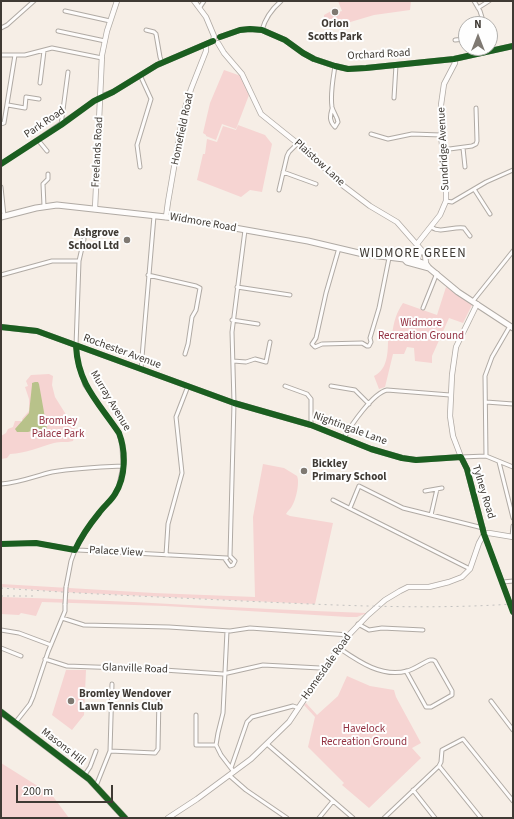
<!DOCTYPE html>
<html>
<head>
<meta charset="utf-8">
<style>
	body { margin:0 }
	#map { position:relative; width:514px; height:819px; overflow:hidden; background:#f6eee6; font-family:"Source Sans 3",sans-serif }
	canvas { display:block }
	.frame { position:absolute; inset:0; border:2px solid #3f3a34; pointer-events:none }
	.north { position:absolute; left:458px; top:16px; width:40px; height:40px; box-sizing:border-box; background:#fefefe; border:1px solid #b2b0ad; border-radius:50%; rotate:0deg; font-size:11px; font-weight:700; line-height:16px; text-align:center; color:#3f3a34 }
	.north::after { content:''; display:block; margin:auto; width:14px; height:18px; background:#7f7972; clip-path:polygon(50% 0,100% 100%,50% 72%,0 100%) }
	.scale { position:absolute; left:16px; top:785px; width:97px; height:18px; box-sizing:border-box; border:2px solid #3f3a34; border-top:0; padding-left:5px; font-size:12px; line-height:14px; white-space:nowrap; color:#3f3a34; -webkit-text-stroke:3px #fefefe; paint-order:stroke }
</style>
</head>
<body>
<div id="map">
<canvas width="514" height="819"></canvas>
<div class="frame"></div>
<div class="north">N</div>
<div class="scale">200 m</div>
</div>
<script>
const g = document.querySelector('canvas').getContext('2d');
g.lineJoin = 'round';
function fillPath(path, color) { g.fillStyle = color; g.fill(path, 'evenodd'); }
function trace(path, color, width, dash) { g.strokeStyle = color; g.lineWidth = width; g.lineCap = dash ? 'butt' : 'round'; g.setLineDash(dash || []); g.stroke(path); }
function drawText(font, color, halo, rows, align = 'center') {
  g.font = font + ' "Source Sans 3",sans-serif'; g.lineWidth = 4; g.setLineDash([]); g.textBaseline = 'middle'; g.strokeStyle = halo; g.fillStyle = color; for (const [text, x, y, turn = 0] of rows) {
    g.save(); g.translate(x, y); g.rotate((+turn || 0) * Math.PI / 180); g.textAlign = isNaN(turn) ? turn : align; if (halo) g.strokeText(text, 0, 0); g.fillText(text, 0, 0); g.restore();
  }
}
fillPath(new Path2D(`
	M338,1H411L410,10L374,15L347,23L346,21L326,26L324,20V15L333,10L335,13L342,11Z
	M224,70L241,76L249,95L236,129L222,124L216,140L206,136V135L203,133L210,103Z
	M238,125L265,135L272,144L262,192L250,190L241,197L197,180L203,154H205L207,139L217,142L223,126L236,130Z
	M446,287L472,305L463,323L449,318L432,356V363L415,361L414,348L407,347L404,354H393L385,387L379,389L374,376C389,369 388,349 388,334H392C394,322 396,313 403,303L437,315Z
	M49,374L53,376L52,385L55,397L65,413L68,420L76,430L73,441C66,443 61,441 54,443C40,447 26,453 10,454L7,458L1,459V436L6,433L8,429L13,427L15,421H21L23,426L20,429C28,432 29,427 36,428C41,428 41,431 45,429L37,383L35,384C34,389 32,393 32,398C33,400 34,402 34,404C35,412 31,421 23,422L22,419L29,411V399L25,387L28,386L26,381L31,375Z
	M263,464L284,468L297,476C300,482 296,500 292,506C291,509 287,511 286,514L290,516L333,523L315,604L63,592L1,587V584L154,593L255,597L253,517Z
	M1,597C123,600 245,609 367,613L357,617H348L165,606L42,602L36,616L21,613L19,615L1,614Z
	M66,670H86L84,715L72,730L52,715Z
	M347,676L370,686L394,690L396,697L421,743L412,748L421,758L369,808L342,785L344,783L308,747L315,717L304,705L306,703L317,715L338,696Z
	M1,763L52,795L69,818H1Z`), '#f6d4d2');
fillPath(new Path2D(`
	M35,382H38L39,384L47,429L44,431H37L35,430L28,432H17L15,429L29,413L32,385V383Z`), '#b8c28a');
trace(new Path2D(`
	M510,603L513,610`), '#d1cac2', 3, [3, 1.5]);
const street = new Path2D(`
	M474,1L480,11L484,24
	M200,7L204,1
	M478,8L489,1
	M65,11L110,21
	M1,28L7,25L34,1
	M146,30L154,32L156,34L160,57L162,63
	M262,30C265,19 273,8 281,1
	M58,31L105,41
	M455,40L466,39
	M490,45L491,50
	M1,55H25L52,48L102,58
	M40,83L44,51
	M394,98L396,65
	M8,105L25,108L26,97L39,99
	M332,109C330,116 329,121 335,127L338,122C337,116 333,112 332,107C330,94 333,79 335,66
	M1,124L4,123L15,55
	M61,125L68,72
	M371,134L388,139L412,134L441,135
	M38,140L47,151
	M463,148L465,167
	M442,150L472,146L476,144L477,141L476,108
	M1,164L100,97
	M140,167L137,145L151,99L140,75
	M283,172L316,184
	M1,187L4,216
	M474,189L490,214
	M279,190L287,156L289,152L298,143
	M446,201L452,202L486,182L513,170
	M44,206L43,184L48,179V174
	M431,227C441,234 453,226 464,228L470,236
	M1,275L52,261H79
	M148,275L196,286L200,288L196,310L192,317L188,344L185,354
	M237,287L290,295
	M473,301L513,251
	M423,308L437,273
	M232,320L258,324
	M322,344L362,343L367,346H369L371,342L370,338L379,308L389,258
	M322,344L315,347L312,344L316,338L326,293L339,248
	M233,361L246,362L255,359L266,362L270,342
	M141,369L154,216
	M285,386L307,394L311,399V425
	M331,386L355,390L369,404
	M486,402L513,404
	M344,438C351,425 373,393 387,390L450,395
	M486,456L485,376L492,357L510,326
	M461,457L486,456L513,467
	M499,462L513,518
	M1,484C19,483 35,476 52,472C76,468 99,467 123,466
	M425,491L442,488
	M333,500L470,569
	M350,508L359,486L403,508L483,528
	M431,515L437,489
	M484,534L510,603
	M512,537L513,526
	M1,544L36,543L78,550L227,558
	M166,555L168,524L182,473L176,417L188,386
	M225,559L230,566L233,565L235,561L230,556L234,403L232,332L245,230
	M503,582L513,581
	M66,587L71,561L75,550L89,526L115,494L119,485L123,466L122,446L119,433L85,385L78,363L76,346L79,261L84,239
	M513,610V612
	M62,618L84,625L169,627L230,631L250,628L349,635
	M358,624L369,630L382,628L423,630
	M1,630L19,633L51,645
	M227,631L223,713L218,733L216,745L221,755L234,772
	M1,648L21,656
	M339,648C358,661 382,678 407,671C415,669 422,663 430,660H433L435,661L452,691V695L431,707H426L406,671
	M45,659L67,666L149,669L223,674L263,665L320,668L325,669
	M491,701L513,730
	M196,715V745H216
	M15,723L30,704L33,697L48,652L65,611V604
	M267,744L353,818
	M110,751L155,753L158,749L159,696
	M439,766L481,818
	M231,768L247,722L252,717L293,706L299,708
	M84,776L90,767L96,751
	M230,776L246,790L287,818
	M96,786L110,751L112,684
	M413,790L435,818
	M319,818L333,801
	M384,818L439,766L441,762L442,750L463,739L513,801`);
const secondary = new Path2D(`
	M194,1L206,17L214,36L213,41
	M220,37L240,30L250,29L262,30L285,40L303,53L314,59L335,66L348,69L366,68L454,59L513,46
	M218,43L224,53L242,74L261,114L307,151L341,184L370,206L397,222L425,254L426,264
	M100,97L113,92L157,65L213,41
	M95,209L102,55L107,31L117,1
	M166,217L168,202L183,115L191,89L206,51V44
	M417,244L440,215L446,201V186L441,135V105L444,84L455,63L454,59
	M418,264V257L421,250
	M477,304L456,347L452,375L450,416L453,436L461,457L467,469L484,534
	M1,327L37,331L234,403L311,425L371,449L402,458L416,460L461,457
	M484,534L489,533L513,537
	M168,818L197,799L251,759L289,722L344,640L368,615L385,600L400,591L408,587H429L449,582L462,577L470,569L479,543L484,534`);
const primary = new Path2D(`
	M1,217L36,208L57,205L184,219L308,241L363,254L404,259H411L426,264L429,268L458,292L513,328
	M404,259L407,262L429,268
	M1,712L89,779L125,818`);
trace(street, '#b0aaa4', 5);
trace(secondary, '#b0aaa4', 6);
trace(primary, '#b0aaa4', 7);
trace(street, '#fefcfb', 3);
trace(secondary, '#fefcfb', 4.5);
trace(primary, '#fefcfb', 5);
trace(new Path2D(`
	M1,588C82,594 163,597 243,601C333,605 423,610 513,604
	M1,596H35`), '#c2c1bf', 1, [2, 4]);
const streetBridge = new Path2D(`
	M65,604L66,587`);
trace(streetBridge, '#b0aaa4', 5, []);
trace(streetBridge, '#fefcfb', 3);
trace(new Path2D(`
	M220,37L240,30L250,29L262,30L285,40L303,53L314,59L335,66L348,69L366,68L454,59L513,46
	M1,164L61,125L94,101L113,92L157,65L213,41
	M1,327L37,331L234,403L311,425L371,449L402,458L416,460L461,457L467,469L484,534L513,612
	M1,544L36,543L75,550C81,537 90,524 99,513C104,506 111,501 115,494C126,477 126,451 119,433C99,403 78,385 76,346
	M1,712L89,779L125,818`), '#1b5e20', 6);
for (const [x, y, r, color] of [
	[335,12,4,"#7f7972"],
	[127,240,4,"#7f7972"],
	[304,471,4,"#7f7972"],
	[71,701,4,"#7f7972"]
]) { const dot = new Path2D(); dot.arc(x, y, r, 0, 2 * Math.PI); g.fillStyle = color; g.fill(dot); trace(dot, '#fefefe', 1.5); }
drawText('bold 11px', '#3f3a34', '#fefefe', [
	["Orion",335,25,"center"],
	["Scotts Park",335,38,"center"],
	["Ashgrove",119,234,"right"],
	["School Ltd",119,247,"right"],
	["Bickley",312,465],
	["Primary School",312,478],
	["Bromley Wendover",79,695],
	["Lawn Tennis Club",79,708]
], 'left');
drawText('11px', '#3f3a34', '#fefefe', [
	["Orchard Road",379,55,-3],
	["Park Road",45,123,-34],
	["Homefield Road",183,129,-78],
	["Sundridge Avenue",444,149,-93],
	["Freelands Road",98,152,-87],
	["Plaistow Lane",319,163,42],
	["Widmore Road",203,223,10],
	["Rochester Avenue",122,352,20],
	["Murray Avenue",110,401,59],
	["Nightingale Lane",350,429,20],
	["Tylney Road",483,492,73],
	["Palace View",116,552,3],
	["Homesdale Road",327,667,-55],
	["Glanville Road",135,669,2],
	["Masons Hill",63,747,38]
]);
drawText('11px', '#923040', '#fefefe', [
	["Widmore",421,324],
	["Recreation Ground",421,337],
	["Bromley",58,422],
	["Palace Park",58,435],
	["Havelock",364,730],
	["Recreation Ground",364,743]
]);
g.letterSpacing = '1px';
drawText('13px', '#3f3a34', '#fefefe', [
	["WIDMORE GREEN",413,254]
]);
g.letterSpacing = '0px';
</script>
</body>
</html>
